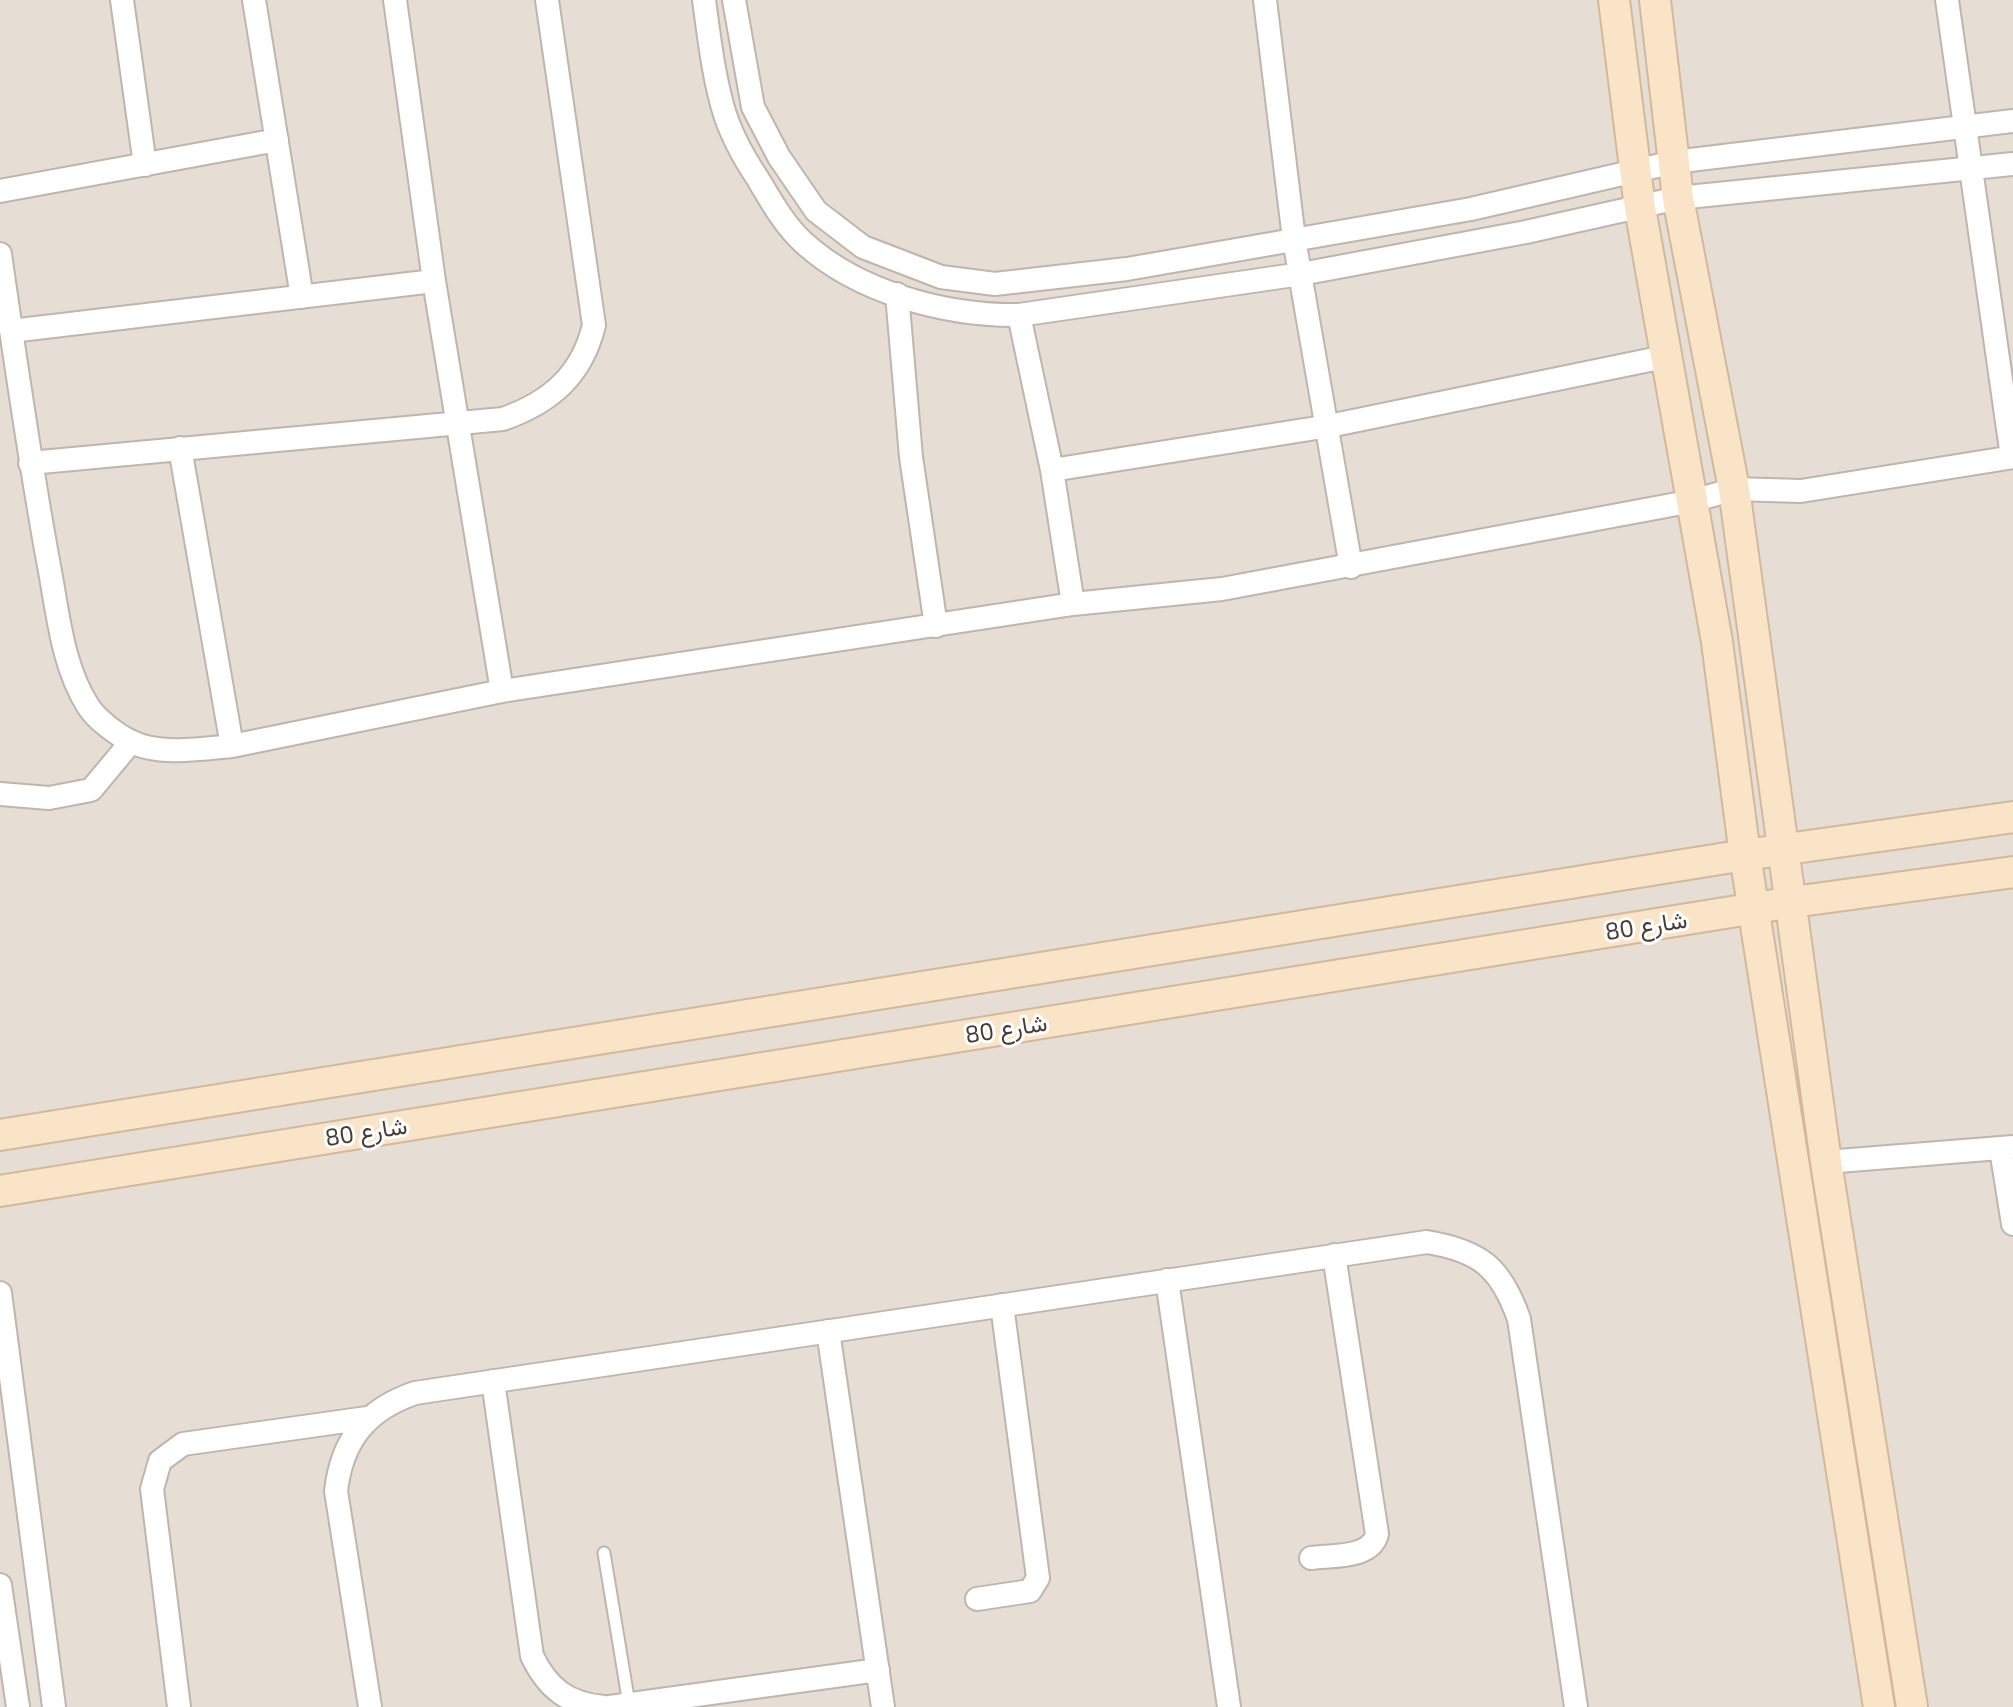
<!DOCTYPE html>
<html>
<head>
<meta charset="utf-8">
<style>
	body { margin:0 }
	canvas { display:block; background:#f2ece7 }
</style>
</head>
<body>
<canvas width="2013" height="1707"></canvas>
<script>
const g = document.querySelector('canvas').getContext('2d');
g.lineJoin = 'round';
function fillPath(path, color) { g.fillStyle = color; g.fill(path, 'evenodd'); }
function trace(path, color, width, dash) { g.strokeStyle = color; g.lineWidth = width; g.lineCap = dash ? 'butt' : 'round'; g.setLineDash(dash || []); g.stroke(path); }
function drawText(font, color, halo, rows, align = 'center') {
  g.font = font + ' "Exo 2",Vazirmatn,sans-serif'; g.lineWidth = 6; g.setLineDash([]); g.textBaseline = 'middle'; g.strokeStyle = halo; g.fillStyle = color; for (const [text, x, y, turn = 0] of rows) {
    g.save(); g.translate(x, y); g.rotate((+turn || 0) * Math.PI / 180); g.textAlign = isNaN(turn) ? turn : align; if (halo) g.strokeText(text, 0, 0); g.fillText(text, 0, 0); g.restore();
  }
}
fillPath(new Path2D(`
	M0,0H2013V1707H0Z`), '#e6ddd5');
const lane = new Path2D(`
	M604,1553L629,1704`);
const street = new Path2D(`
	M122,0L145,165
	M254,0L302,297
	M395,0L434,281L502,691
	M704,0C709,36 713,73 723,108C730,133 744,158 758,179C771,201 785,226 804,243C859,293 947,316 1019,315L1301,274L1526,232L1678,198L2013,164
	M734,0L753,107L779,157L816,211L863,247L941,277L995,284L1127,269L1471,209L1674,162L2013,121
	M1265,0L1294,239L1351,567
	M1947,0L2012,457
	M0,191L277,140
	M0,254C15,359 30,463 49,566C58,613 62,665 88,706C96,719 116,734 130,741C158,756 201,749 232,746L502,691L1073,604L1222,589L1693,501L1734,489L1801,491L2013,457
	M897,294L911,457L936,626
	M1019,315L1052,470L1073,604
	M11,331L434,281
	M180,448L232,746
	M30,463L503,419C551,402 582,375 594,325L547,0
	M1052,470L1329,426L1664,357
	M0,794L49,798L91,790L131,742
	M2001,1149L2013,1224
	M1826,1162L2013,1147
	M1167,1280L1229,1707
	M0,1293L54,1707
	M828,1331L883,1707
	M493,1381L532,1656C548,1689 568,1704 604,1707
	M1311,1558C1332,1555 1371,1559 1377,1534L1334,1255
	M0,1585L18,1707
	M977,1599L1030,1591L1038,1578L1002,1305
	M179,1707L152,1489L160,1461L183,1444L367,1418
	M370,1707L336,1491C342,1440 366,1410 415,1393L1427,1242C1481,1251 1501,1268 1519,1319L1576,1707
	M610,1707L878,1670`);
const secondary = new Path2D(`
	M1614,0L1640,208L1717,642L1745,855L1879,1707
	M1655,0L1678,198L1734,489L1826,1162L1912,1707
	M0,1135L1745,855L2013,817
	M0,1191L1793,902L2013,872`);
trace(lane, '#c0b5ad', 15);
trace(street, '#c0b5ad', 26);
trace(secondary, '#d2b99c', 34);
trace(lane, '#fff', 11);
trace(street, '#fff', 22);
trace(secondary, '#fae4c8', 30);
drawText('24px', '#453c36', '#fff', [
	["شارع 80",1646,926,-9],
	["شارع 80",1006,1029,-9],
	["شارع 80",366,1132,-9]
]);
</script>
</body>
</html>
